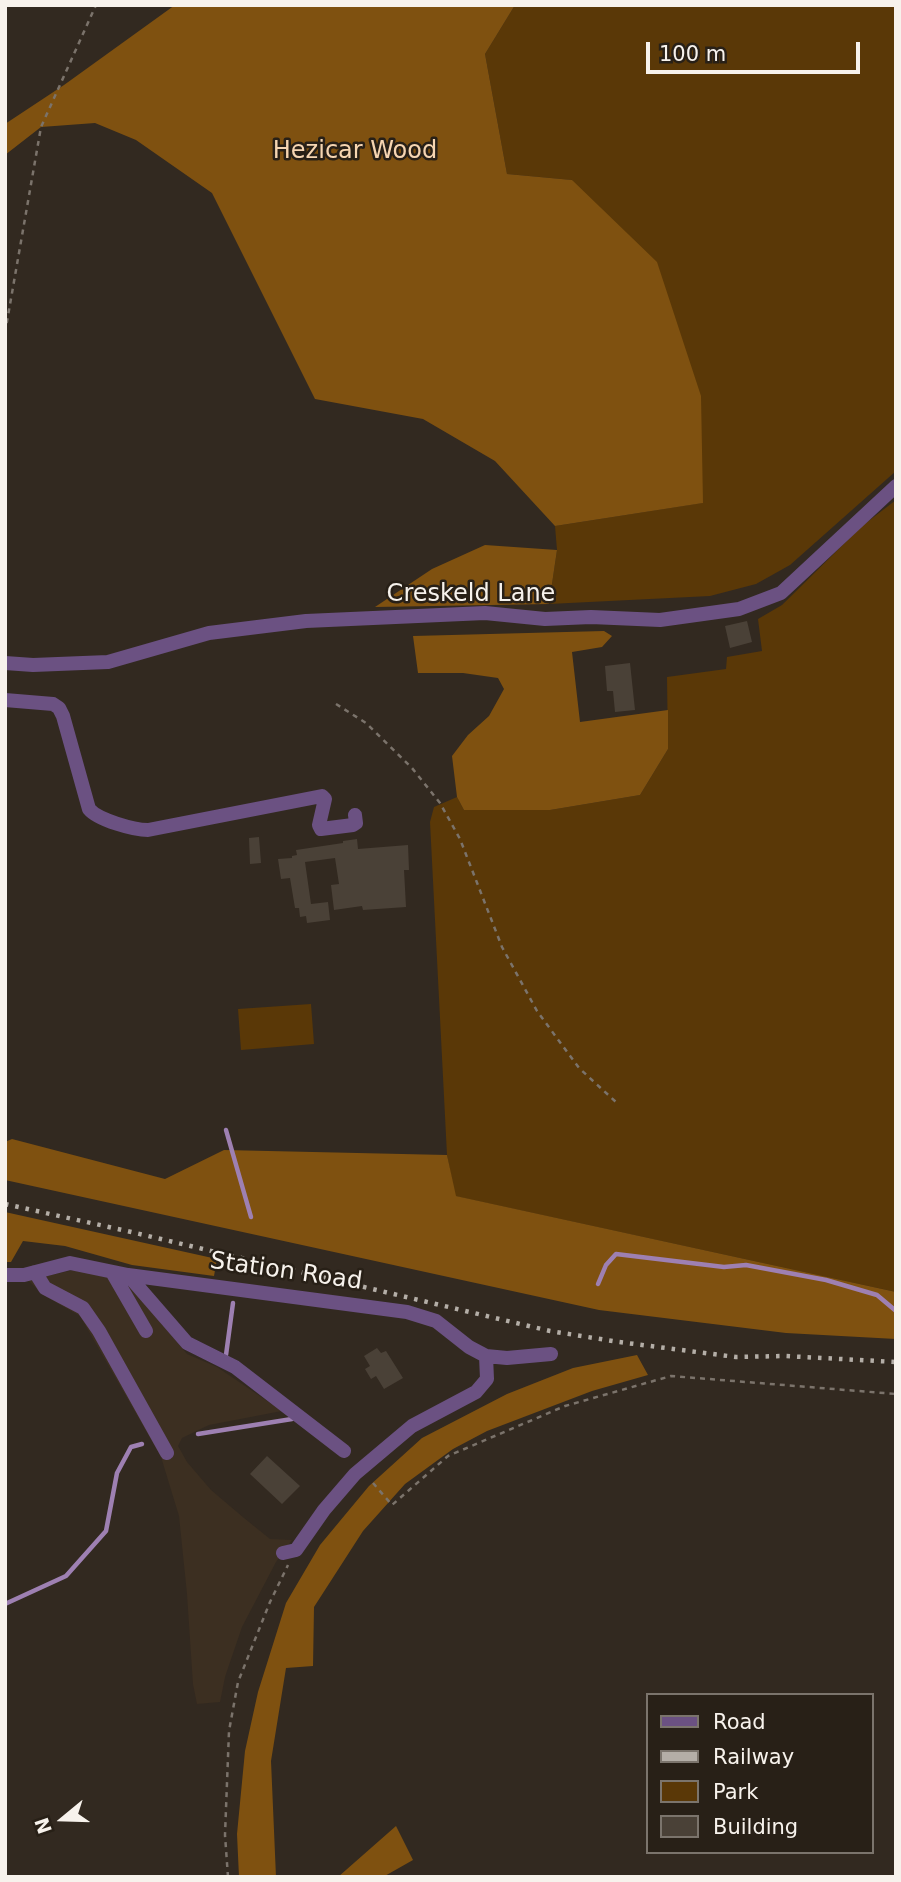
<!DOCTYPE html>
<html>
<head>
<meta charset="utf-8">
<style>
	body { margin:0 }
	#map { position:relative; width:901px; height:1882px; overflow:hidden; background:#322920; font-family:"DejaVu Sans",sans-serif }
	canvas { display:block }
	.frame { position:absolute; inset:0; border:7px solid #f7f2ec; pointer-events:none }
	.legend { position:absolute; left:646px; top:1693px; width:228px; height:161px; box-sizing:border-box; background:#282017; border:2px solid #7b746c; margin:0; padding:9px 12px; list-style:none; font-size:21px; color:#f7f2ec }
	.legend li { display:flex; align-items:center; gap:14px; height:35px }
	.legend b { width:35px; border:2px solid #7b746c }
	.north { position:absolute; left:28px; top:1784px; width:70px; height:70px; -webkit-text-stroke:5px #282017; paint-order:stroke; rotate:251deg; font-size:19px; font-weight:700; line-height:28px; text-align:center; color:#f7f2ec }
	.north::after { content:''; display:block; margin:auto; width:24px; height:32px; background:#f7f2ec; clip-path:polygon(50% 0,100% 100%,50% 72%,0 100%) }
	.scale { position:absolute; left:646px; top:42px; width:214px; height:32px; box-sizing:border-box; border:4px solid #f7f2ec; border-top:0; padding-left:9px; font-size:21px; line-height:24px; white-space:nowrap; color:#f7f2ec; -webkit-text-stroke:5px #282017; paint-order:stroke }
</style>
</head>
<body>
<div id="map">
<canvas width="901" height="1882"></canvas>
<div class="frame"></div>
<ul class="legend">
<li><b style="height:9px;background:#6b5182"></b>Road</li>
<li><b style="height:9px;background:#b4aea7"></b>Railway</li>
<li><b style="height:19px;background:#5a3807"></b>Park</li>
<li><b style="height:19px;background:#4a4137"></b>Building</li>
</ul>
<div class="north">N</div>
<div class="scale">100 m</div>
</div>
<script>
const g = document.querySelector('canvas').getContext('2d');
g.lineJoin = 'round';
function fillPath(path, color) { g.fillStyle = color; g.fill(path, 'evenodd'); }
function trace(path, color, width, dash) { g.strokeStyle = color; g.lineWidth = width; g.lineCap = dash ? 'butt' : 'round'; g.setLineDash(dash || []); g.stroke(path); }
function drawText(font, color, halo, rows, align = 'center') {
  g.font = font + ' "DejaVu Sans",sans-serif'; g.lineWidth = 5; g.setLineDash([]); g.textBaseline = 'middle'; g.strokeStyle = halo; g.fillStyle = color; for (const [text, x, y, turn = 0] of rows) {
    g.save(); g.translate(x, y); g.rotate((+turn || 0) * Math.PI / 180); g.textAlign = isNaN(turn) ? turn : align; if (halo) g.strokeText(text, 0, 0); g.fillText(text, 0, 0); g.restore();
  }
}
fillPath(new Path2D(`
	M74,1270L124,1279L187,1354L217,1367L282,1411L209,1425L182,1438L178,1446L187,1462L211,1490L244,1518L270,1539L292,1540L276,1562L242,1627L225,1677L220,1702L197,1704L193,1684L187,1594L179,1516L161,1457L80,1316L43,1295L28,1280Z`), '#3c2f21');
fillPath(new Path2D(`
	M515,5H896V471L790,565L756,584L710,596L549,604L557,550L555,526L702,503L572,180L507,174L485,54Z
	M896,500V1292L455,1196L447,1155L430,822L434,807L457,797L464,810H550L640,795L668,749L667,677L726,669L727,657L762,651L758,619L782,605L862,526Z
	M311,1004L314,1044L241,1050L238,1009Z`), '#5a3807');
fillPath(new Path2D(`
	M175,5H515L485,54L507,174L572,180L657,262L701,396L703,503L555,526L495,461L423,419L315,399L212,193L136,140L95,123L41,127L5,155V124L64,85Z
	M485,545L557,550L549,604L375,607L432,569Z
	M604,631L612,636L602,647L572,652L580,722L668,710V749L640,795L550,810H464L457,797L452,756L468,735L489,716L504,689L498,678L463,673H418L413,636Z
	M12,1139L165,1179L224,1150L447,1155L456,1196L896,1292V1339L786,1333L599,1310L5,1180V1142Z
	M5,1212L217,1259L214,1276L132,1265L65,1246L23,1241L11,1262H5Z
	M637,1355L648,1375L592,1391L487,1431L453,1449L405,1484L363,1531L314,1607L313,1666L286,1668L271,1761L276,1877H239L237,1834L245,1751L258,1692L286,1603L320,1545L369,1486L422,1438L507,1394L573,1368Z
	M396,1826L413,1860L383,1877H338Z`), '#7f5110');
trace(new Path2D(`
	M226,1130L251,1217
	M598,1284L606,1265L616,1254L724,1267L746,1265L826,1280L877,1295L896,1311
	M226,1355L233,1303
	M198,1434L292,1419
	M5,1604L66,1576L106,1531L117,1473L131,1447L142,1444`), '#9e80b2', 4.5);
fillPath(new Path2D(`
	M747,621L752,642L730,648L725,626Z
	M630,663L635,710L615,712L613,691H607L605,666Z
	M259,837L261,863L250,864L249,838Z
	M357,839L358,849L408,845L409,870H404L406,907L363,910L362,906L334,910L331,885L339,884L335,858L305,862L311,904L328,902L330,920L307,923L306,916L300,917L299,908H295L290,878L281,879L278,859L292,858V856L297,855L296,850L343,843V841Z
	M377,1348L381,1353L386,1351L403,1378L384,1389L376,1376L371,1379L365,1369L370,1366L364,1356Z
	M267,1456L300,1486L282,1504L250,1474Z`), '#4a4137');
trace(new Path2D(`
	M5,333L41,127L96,5
	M336,704L366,723L412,768L440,803L460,839L502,947L537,1011L579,1068L617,1103
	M373,1483L392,1505L448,1456L565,1406L671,1376L896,1394
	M228,1877L225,1835L229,1731L238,1682L270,1602L288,1565`), '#7b736b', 2.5, [5, 5]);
trace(new Path2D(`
	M5,663L33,665L108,662L209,633L306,621L485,613L545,619L591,617L660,620L739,609L781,593L896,486
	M5,700L53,704L59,708L63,716L89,809C98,820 134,830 148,830L322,796L325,799L319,825L321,829L353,825L356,823L355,815
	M35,1272L45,1288L83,1308L99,1331L167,1453
	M112,1272L146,1331
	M5,1275H24L70,1263L128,1275L407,1312L436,1321L469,1347L486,1356L507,1358L551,1354
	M128,1275L187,1343L235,1367L344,1451
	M283,1553L296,1550L324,1510L355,1474L412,1426L476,1392L487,1379L486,1356`), '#6b5182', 14);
trace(new Path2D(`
	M5,1204L127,1231L550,1331L619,1342L736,1357L785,1356L896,1362`), '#b4aea7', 4.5, [3.5, 7]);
drawText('24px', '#f6d5b1', '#282017', [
	["Hezicar Wood",355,152]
]);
drawText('24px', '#f7f2ec', '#282017', [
	["Creskeld Lane",471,595],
	["Station Road",286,1272,8]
]);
</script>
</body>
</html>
